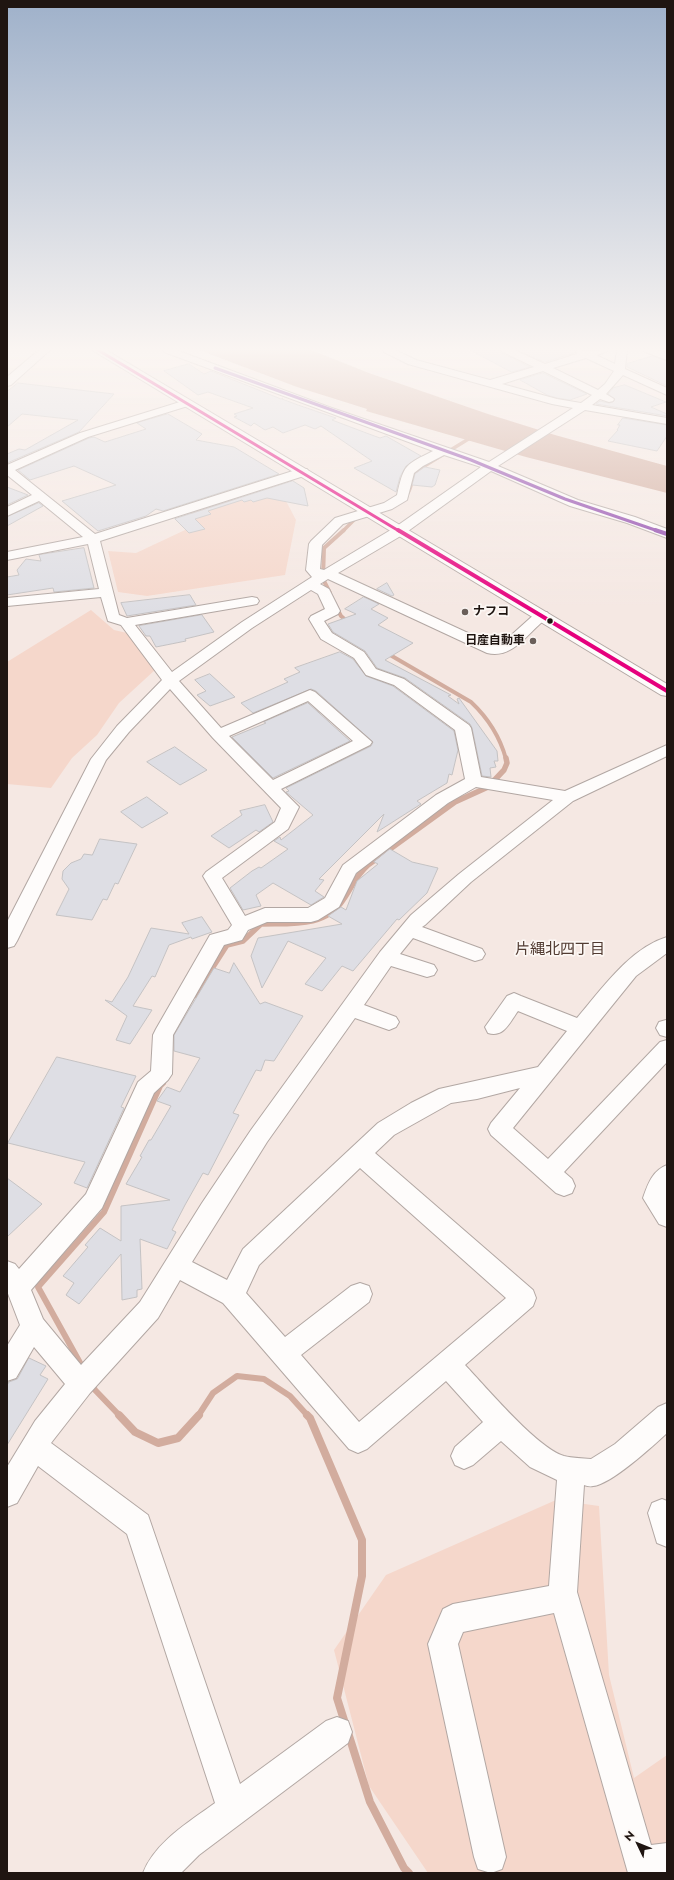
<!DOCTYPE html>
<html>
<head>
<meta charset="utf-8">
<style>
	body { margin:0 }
	#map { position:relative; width:674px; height:1880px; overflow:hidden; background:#f5e8e3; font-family:Jost,sans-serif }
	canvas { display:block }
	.frame { position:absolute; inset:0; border:8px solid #1f1511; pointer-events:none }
	.north { position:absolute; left:618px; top:1824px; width:40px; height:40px; -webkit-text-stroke:3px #fcf7f4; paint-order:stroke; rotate:313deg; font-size:11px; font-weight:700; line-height:16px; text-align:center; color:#1f1511 }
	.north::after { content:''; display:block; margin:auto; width:14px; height:18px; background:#1f1511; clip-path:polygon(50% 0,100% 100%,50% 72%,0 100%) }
</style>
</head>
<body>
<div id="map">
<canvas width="674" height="1880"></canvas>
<div class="frame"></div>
<div class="north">N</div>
</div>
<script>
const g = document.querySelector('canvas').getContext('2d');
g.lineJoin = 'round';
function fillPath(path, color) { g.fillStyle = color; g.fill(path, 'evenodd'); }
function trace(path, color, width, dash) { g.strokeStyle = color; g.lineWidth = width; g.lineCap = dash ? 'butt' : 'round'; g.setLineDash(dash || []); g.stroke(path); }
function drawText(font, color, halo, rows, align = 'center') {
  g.font = font + ' Jost,"Noto Sans JP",sans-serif'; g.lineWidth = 3.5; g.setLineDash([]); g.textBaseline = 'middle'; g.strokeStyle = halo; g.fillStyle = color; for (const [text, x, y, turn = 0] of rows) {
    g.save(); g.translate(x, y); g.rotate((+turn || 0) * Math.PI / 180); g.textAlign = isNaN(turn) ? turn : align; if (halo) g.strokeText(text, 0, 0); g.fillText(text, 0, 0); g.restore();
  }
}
fillPath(new Path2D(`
	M268,496L286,501L296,520L285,575L147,596L118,592L108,551L136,553L185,530H200L190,512L218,501Z
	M91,610L114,630L127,633L156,669L119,703L97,735L72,758L51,788L7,784V662Z
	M556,1500L599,1506L609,1675L634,1778L667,1755V1873H428L369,1786L334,1650L386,1575Z`), '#f5d7cb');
fillPath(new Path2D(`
	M199,350H311L369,373L488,414L555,435L667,466V493L526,457L366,411L367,409L297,387Z`), '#d2ac9e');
trace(new Path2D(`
	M403,500C413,491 410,479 418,470L475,435
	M343,531L355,519`), '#d2ac9e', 3.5);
trace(new Path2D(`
	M330,593L323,579L324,548L344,530
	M336,607L341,616L349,623
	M385,652L471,702C488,718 500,737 506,759`), '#d2ac9e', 4);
trace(new Path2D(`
	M195,995L227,945L243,941L261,924C290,923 325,928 343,900C353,886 354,878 368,865L455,802L488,787L504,770L507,763L506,758`), '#d2ac9e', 5.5);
trace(new Path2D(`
	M84,1370L38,1287L104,1212L160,1086L163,1083
	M91,1383L95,1390L120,1416
	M198,1416L213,1393L237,1376L264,1379L290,1396L308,1416`), '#d2ac9e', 6);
trace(new Path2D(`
	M119,1415L135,1432L158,1443L178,1438L199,1415
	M307,1415L310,1418L362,1540V1576L337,1698L370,1802L404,1868L409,1873`), '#d2ac9e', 8);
const building = new Path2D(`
	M470,350H501L502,353L530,367L512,372Z
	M517,350H574L575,353L545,362Z
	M653,356L667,361V386L627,367V364Z
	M189,364L204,374L211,371L281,399L283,398L282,399L298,405L336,418L332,420L369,434L380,438L386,436L421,456L406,466L400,477L396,492L354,468L372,461L321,426L315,429L305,425L283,433L273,427L265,430L254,423L251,426L234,417L237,416L234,414L253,408L208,392L198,395L164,371Z
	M543,373L587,394L570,400L557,398L547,395L520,380Z
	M18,383L114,394L79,432L7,463V454L19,449L25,450L78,420L22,414L7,427V392Z
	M625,385L666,402L651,407L667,414V416L596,404L600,401L609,403L613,402L615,399L608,394L613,388Z
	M168,414L202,434L196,440L234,447L279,474L163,511L156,509L146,516L98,531L62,501L116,485L74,466L30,480L18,470L89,438L94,437L105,442L146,429L137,423Z
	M623,418L667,425V436L657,451L608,441L618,430H617L620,425H618Z
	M425,467L440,470L435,485L432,487L412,485L415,474Z
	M293,481L304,488L308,506L267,498L253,502L251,500L244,502L242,500L208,511L211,514L195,519L205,529L189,533L175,519Z
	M7,487L28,495L7,505Z
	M39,503L43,506L7,526V517Z
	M84,548L94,588L54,592L53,588L7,595V577L19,575L17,570L26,559L41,561L39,555Z
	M387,583L394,595L392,596L377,589Z
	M190,595L196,605L127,616L121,603Z
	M364,597L379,604L371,609L388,618L378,625L413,643L385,660L451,695L448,696L459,704L457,699L459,698L497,751L498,761H494L496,767L490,768L491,777L482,776L472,728L470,724L405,678L377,668L365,651L333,632L328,624L356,614L345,609Z
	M202,615L214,632L185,639L186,641L156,647L150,636H146L139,626Z
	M340,652L353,659L366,676L393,686L454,731L458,750L452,775L449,774L447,783L417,801L421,804L377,832L384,814L319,879L324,880L315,891L324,897L311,905L273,883L256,895L261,906L243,910L230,888L252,871L259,867L261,868L288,849L274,841L280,837L281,840L313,815L286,792L289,791L286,788L371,746L373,742L316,691L311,689L253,713L241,703L288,682L284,679L300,672L295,668Z
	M210,674L235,697L210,706L197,695L206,691L195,680Z
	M308,703L350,741L273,778L232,737L266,723L264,722Z
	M175,747L207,770L180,785L147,762Z
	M147,797L168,813L142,828L121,812Z
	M265,805L273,822L259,832L256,830L229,848L211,836L242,815L240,811Z
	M100,839L137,844L118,884L115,883L107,900L103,899L92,920L56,915L69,889L62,879L63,871L71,863L81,859L84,854L92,855Z
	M390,849L412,862L438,868L427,893L399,920L397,919L353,971L342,966L322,991L305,984L326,958L288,941L262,988L251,956L258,938L342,924L328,916L341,907L346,910L357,881L378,864L374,862Z
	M202,917L212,932L192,939L191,937L169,945L155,977L152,976L133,1006L152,1010L130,1044L116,1040L127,1016L105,1000L112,1002L128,977L151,928L189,934L182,923Z
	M234,963L260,1004L265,1002L303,1016L274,1061L265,1060L261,1071L256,1070L233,1113L239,1115L208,1175L203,1173L185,1205L172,1230L176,1232L167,1249L140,1239L142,1289L137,1290V1297L122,1300L121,1254L79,1304L66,1295L74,1283L63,1276L88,1247L85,1245L100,1228L121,1241V1206L170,1200L126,1184L142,1157L140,1156L149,1140H151L171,1106L157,1101L167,1087L180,1092L200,1058L174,1051V1035L214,968L229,973Z
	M57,1057L136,1076L121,1107L124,1108L87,1188L74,1183L85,1162L8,1143Z
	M7,1178L42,1204L7,1237Z
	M29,1358L46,1366L40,1375L48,1379L7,1445V1385L9,1382L17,1379Z`);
fillPath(building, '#dedee4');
trace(building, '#c4c2c3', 1);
const minor = new Path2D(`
	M39,350H50L11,385L7,386V377Z
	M163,350H176L329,407L489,462L573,408L552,404L408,364L384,352L383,350H395L416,360L490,380L534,367L503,352L502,350H514L545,364L577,354L576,352L578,350L587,351L607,350L606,352L596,355L615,364L617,350H627L625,369L667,388V395L623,375L606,394L614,399L613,401L609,402L600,399L592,405L667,418V424L585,410L498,466L578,500L635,517L667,529V538L627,523L570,506L491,471L404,534L338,573L494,645L508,638L537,612H547L549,615L547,618C529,631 513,660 487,653L328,579L320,584L329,589L340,611L338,614L324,621L332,633L364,652L376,669L404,679L469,725L471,728L481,777L565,791L667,745V756L573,801L471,882L425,925L422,927L482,949L485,954L482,959L475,961L413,938L400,954L434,965L437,970L434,975L427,977L391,966L364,1005L396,1017L399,1022L396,1027L389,1030L355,1018L267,1142L192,1262L227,1280L243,1249L378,1123L411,1103L439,1089L538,1067L567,1031L518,1011C510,1022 504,1038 488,1033L485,1027L507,996L514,993L521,996L577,1018C601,990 630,948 667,937V953L636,976L513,1128L548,1159L660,1042L667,1040V1062L564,1172L572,1179L575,1186L572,1193L564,1196L556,1193L491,1135L488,1129L491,1123L520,1088L477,1099L451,1103L394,1135L375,1153L533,1290L536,1298L533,1306L465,1365C486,1387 537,1448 564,1456C572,1458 582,1458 591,1459L615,1444L658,1407L667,1403V1433C653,1446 610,1485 593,1486C590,1487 587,1486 584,1485L577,1592L651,1845L667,1843V1873H628L554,1613L463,1632L458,1644L506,1857L502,1869L491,1873L478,1869L474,1857L428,1644L443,1609L453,1604L549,1586L557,1480L530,1467L501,1441L473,1465L464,1469L455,1465L451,1456L455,1447L483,1422L446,1381L367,1449L358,1453L349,1449L223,1303L180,1280L158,1318L90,1393L51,1443L148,1515L240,1784L326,1721L337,1717L348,1721L352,1732L348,1743L199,1855L181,1873H143C155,1842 189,1822 215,1803L127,1534L38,1466L17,1503L7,1507V1467L35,1421L65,1384L34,1347L16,1378L7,1381V1346L20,1325L7,1291V1261L15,1264L19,1269L86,1194L138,1082L151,1071L153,1035L156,1029L210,935L228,930L232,925L203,876L206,872L275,822L281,808L213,738L170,689L129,732L106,760L17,941L14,946L7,948V922L91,759L117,726L162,680L121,625L108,621L101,597L7,606V598L99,589L88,544L7,560V552L83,537L39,501L7,516V507L32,495L7,475V465L80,433L183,401H191L192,403L191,405L88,437L15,470L95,534L299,469H307L309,472L307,475L100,541L119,615L127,618L252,597L257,598L259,601L257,604L252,605L135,625L172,672L242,622L312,577L306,570L309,544L311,541L335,518L384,503L397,495C404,464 405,465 433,451L164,352ZM586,358L614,371L605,384L598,390L553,368ZM543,371L592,395L581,403L557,399L502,384ZM444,455L481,467L394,528L324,570L320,569L322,545L343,524L392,509L407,500L414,473L423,466ZM311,590L318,594L325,609L311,616L309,619L321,639L354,658L366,675L394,685L455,730L465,779L436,795L343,865L325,898L308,908H265L245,916L222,878L288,829L299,807L281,789L370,745L372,742L315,692L310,690L221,728L179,681L252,628ZM308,701L353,741L273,780L229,736ZM476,787L553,800L459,874L411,915L380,952L251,1130L202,1203L140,1302L81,1365L43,1319L31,1290L102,1208L154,1093L168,1080L172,1074L173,1035L224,945L242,940L248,930L267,922H311L318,920L339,907L356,873L448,803ZM360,1168L506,1298L359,1422L301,1355L369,1302L372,1294L369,1286L360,1283L351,1286L285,1337L246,1293L259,1265Z
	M644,350H657L667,353V360L645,352Z
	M666,1020L667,1021V1037L660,1035L656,1028L659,1022Z
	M667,1165V1227L659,1224L643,1198C648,1184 652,1171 667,1165Z
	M662,1499L667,1501V1547L657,1543L648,1513L652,1503Z`);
const highway = new Path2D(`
	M92,350H106L667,684V696L661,695Z`);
trace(minor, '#b2a7a3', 2);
trace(highway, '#b2a7a3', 2);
fillPath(minor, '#fefcfb');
fillPath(highway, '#fefcfb');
trace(new Path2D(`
	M98,350L399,531`), '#e5007d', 3);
trace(new Path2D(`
	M398,530L667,691`), '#e5007d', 4);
trace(new Path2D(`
	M215,368L471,460L565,499L658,531`), '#8e44ad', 3);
trace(new Path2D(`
	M655,530L667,534`), '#8e44ad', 4);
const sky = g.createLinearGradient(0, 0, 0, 613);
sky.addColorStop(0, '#9fb1ca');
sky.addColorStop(0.57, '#faf5f2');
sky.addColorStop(1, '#faf5f200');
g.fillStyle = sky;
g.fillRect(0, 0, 674, 613);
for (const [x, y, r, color] of [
	[465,612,4,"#6a5f5a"],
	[550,621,3.5,"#1f1511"],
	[533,641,4,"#6a5f5a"]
]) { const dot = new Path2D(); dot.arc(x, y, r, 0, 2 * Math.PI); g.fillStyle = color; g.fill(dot); trace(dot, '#fcf7f4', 1.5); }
drawText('bold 12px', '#1f1511', '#fcf7f4', [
	["ナフコ",473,612],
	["日産自動車",525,641,"right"]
], 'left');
drawText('15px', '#513b32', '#fcf7f4', [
	["片縄北四丁目",560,950]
]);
</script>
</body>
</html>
